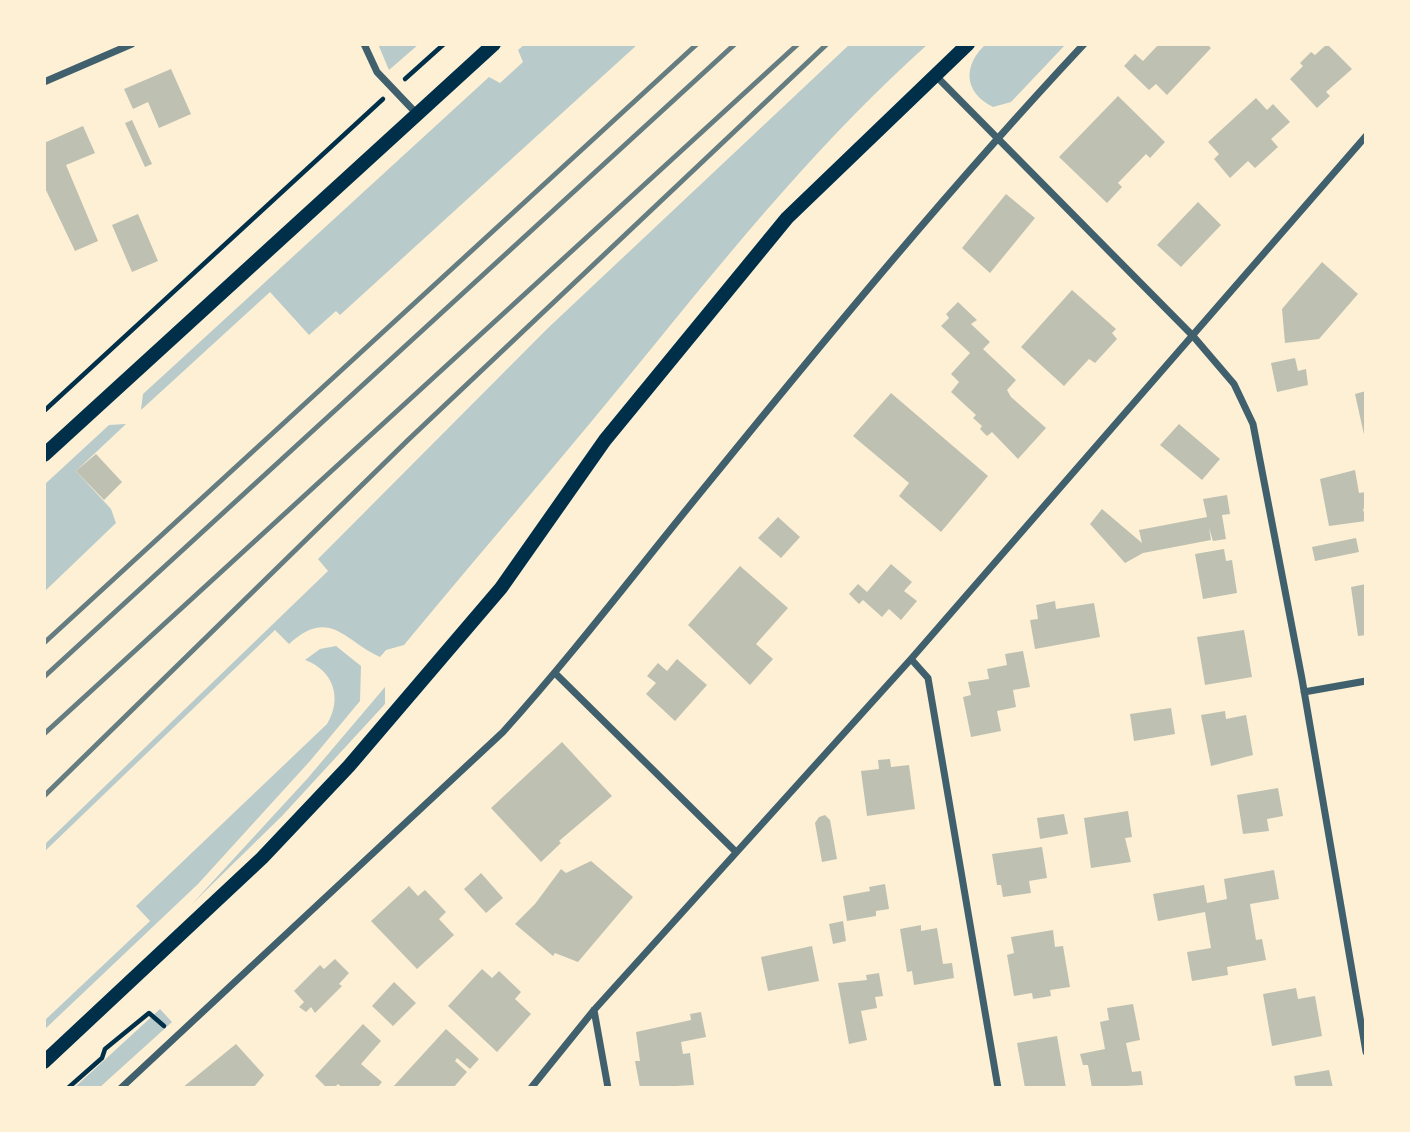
<!DOCTYPE html>
<html>
<head>
<meta charset="utf-8">
<style>
	body { margin:0 }
	#map { position:relative; width:1410px; height:1132px; overflow:hidden; background:#fdf0d5; font-family:"PT Sans",sans-serif }
	canvas { display:block }
	.frame { position:absolute; inset:0; border:46px solid #fdf0d5; pointer-events:none }
</style>
</head>
<body>
<div id="map">
<canvas width="1410" height="1132"></canvas>
<div class="frame"></div>
</div>
<script>
const g = document.querySelector('canvas').getContext('2d');
g.lineJoin = 'round';
function fillPath(path, color) { g.fillStyle = color; g.fill(path, 'evenodd'); }
function trace(path, color, width, dash) { g.strokeStyle = color; g.lineWidth = width; g.lineCap = dash ? 'butt' : 'round'; g.setLineDash(dash || []); g.stroke(path); }
fillPath(new Path2D(`
	M378,44H419L389,70Z
	M525,44H638L340,315L336,311L309,335L270,292L141,410L143,394L489,77L500,83L523,62L518,50Z
	M850,44H928C825,136 738,242 651,349C570,449 486,546 404,645L386,650L380,657C344,641 330,607 289,644L275,630L44,852V845L328,571L318,559L548,328Z
	M986,44H1066L1011,102L993,107C963,92 963,65 986,44Z
	M126,424L76,471L111,509L116,523L44,592V485L109,425Z
	M336,646L361,666L360,701L310,761L198,884L44,1030V1021L150,921L136,906L327,724C343,698 333,670 305,660L320,649Z
	M385,687V704L282,816L192,904L307,779Z
	M160,1009L172,1022L99,1088H74Z`), '#b9caca');
fillPath(new Path2D(`
	M1159,44H1207L1211,48L1167,95L1156,84L1149,90L1124,66L1135,54L1143,61Z
	M1327,44L1352,69L1326,92L1330,96L1317,108L1290,79L1303,66L1300,63L1311,52L1315,55Z
	M171,69L191,114L159,128L148,102L133,109L124,89Z
	M1118,96L1165,142L1150,158L1146,154L1118,183L1122,187L1107,203L1059,157Z
	M1256,98L1267,110L1273,104L1290,122L1271,139L1278,147L1255,168L1248,161L1230,178L1214,159L1219,154L1208,142Z
	M132,120L152,164L145,167L125,123Z
	M83,126L95,153L66,165L98,241L75,251L44,186V143Z
	M1006,194L1035,218L990,273L962,248Z
	M1198,202L1221,225L1181,267L1157,245Z
	M138,214L158,261L132,272L112,225Z
	M1322,262L1358,294L1319,339L1285,343L1282,309Z
	M1072,290L1116,329L1112,333L1117,339L1095,363L1089,359L1064,386L1021,347Z
	M958,302L977,320L971,324L990,342L983,349L1016,380L1007,390L1011,397L1046,428L1018,459L992,432L987,436L980,429L982,426L973,418L976,415L951,392L959,382L951,374L970,353L941,326L949,318L946,314Z
	M1295,358L1298,371L1306,369L1308,385L1277,392L1271,363Z
	M1366,391V439H1365L1355,394Z
	M891,393L988,476L941,532L899,496L909,483L853,436Z
	M1179,424L1220,459L1202,480L1160,445Z
	M96,454L122,482L104,500L76,471Z
	M1355,470L1359,493L1366,492V508L1363,509L1366,521L1329,526L1320,479Z
	M1227,495L1230,514L1222,515L1226,539L1213,541L1209,528L1211,540L1143,553L1125,563L1090,524L1102,509L1142,543L1139,530L1207,517L1203,499Z
	M778,517L800,537L781,558L758,538Z
	M1356,538L1359,552L1315,561L1312,547Z
	M1224,549L1226,561L1232,560L1237,593L1203,599L1195,554Z
	M891,564L912,582L904,591L917,601L901,620L889,609L882,617L863,600L859,604L849,594L858,584L867,592Z
	M740,566L788,608L756,644L773,659L750,685L688,625Z
	M1366,584V635L1358,636L1351,587Z
	M1055,601L1056,609L1094,603L1100,637L1035,649L1030,620L1038,619L1036,605Z
	M1244,630L1252,677L1205,685L1197,637Z
	M1023,651L1030,687L1013,690L1016,707L997,711L1001,731L971,737L963,697L971,695L968,682L989,679L987,669L1007,665L1005,654Z
	M677,659L707,685L675,721L646,694L656,683L647,676L658,663L667,671Z
	M1171,708L1175,734L1134,741L1130,714Z
	M1225,711L1226,719L1246,715L1253,755L1211,766L1201,715Z
	M562,742L612,796L559,841L561,843L541,862L491,808Z
	M890,759L891,767L909,765L915,809L867,816L861,771L879,769L878,760Z
	M1278,788L1283,816L1267,819L1269,831L1243,834L1237,795Z
	M1128,811L1132,837L1125,838L1131,862L1091,868L1084,818Z
	M1064,814L1068,834L1040,839L1037,818Z
	M825,815L830,820L837,859L822,862L815,823L819,817Z
	M1042,847L1047,878L1029,881L1031,893L1003,897L1001,885H997L992,854Z
	M591,861L633,897L578,962L555,953L553,956L515,924L535,904L561,869L566,873Z
	M1274,870L1279,899L1250,904L1256,940L1262,939L1266,960L1227,967L1228,975L1192,981L1187,952L1211,948L1205,912L1158,921L1153,894L1204,885L1207,903L1227,899L1224,879Z
	M481,873L503,898L486,913L464,889Z
	M885,884L889,909L876,911V916L847,921L843,896L870,891L869,887Z
	M409,886L418,896L425,890L446,912L439,919L454,935L417,969L371,921Z
	M843,921L846,941L833,944L829,924Z
	M921,925V931L937,928L943,964L952,963L954,978L914,985L912,971L907,972L900,929Z
	M1053,930L1055,947L1063,946L1070,987L1050,990L1051,996L1033,999L1032,993L1014,996L1007,955L1014,953L1011,937Z
	M812,946L819,981L768,991L761,957Z
	M335,959L349,973L339,984L342,986L315,1013L311,1007L306,1012L299,1007L304,1002L294,991L320,965L324,969Z
	M482,969L492,978L499,971L521,992L515,999L531,1014L497,1052L448,1006Z
	M879,973L883,996L875,997L877,1008L861,1011L867,1040L849,1044L838,983L867,980L866,975Z
	M394,982L416,1003L393,1026L372,1006Z
	M1296,988L1298,999L1315,996L1322,1036L1272,1046L1263,994Z
	M1133,1004L1140,1040L1126,1043L1132,1072L1141,1071L1143,1085L1092,1088L1088,1065H1083L1080,1054L1105,1049L1100,1022L1109,1020L1107,1008Z
	M701,1012L706,1037L681,1042L683,1054L690,1053L694,1085L640,1088L635,1061H640L636,1032L691,1020L690,1014Z
	M363,1024L381,1041L361,1064L382,1082L377,1088H343L338,1084L334,1088H327L315,1076Z
	M446,1029L479,1059L470,1069L457,1058L455,1061L467,1072L453,1088H392Z
	M1057,1036L1066,1088H1025L1017,1043Z
	M236,1044L264,1075L253,1088H182Z
	M1329,1070L1333,1088H1296L1294,1076Z`), '#bec0b2');
trace(new Path2D(`
	M405,79L444,44
	M44,411L383,99
	M68,1088L102,1058L105,1049L149,1013L164,1026`), '#003049', 4.5);
trace(new Path2D(`
	M364,44L377,72L417,114
	M935,75L1193,336L1234,384L1253,424L1302,679L1366,1052
	M44,82L132,44
	M911,659L928,678L998,1088
	M556,674L736,852
	M1304,692L1366,681
	M594,1010L608,1088
	M121,1088L503,732C575,652 640,566 709,482C830,333 953,184 1084,44
	M531,1088L594,1010L911,659L1366,136`), '#3f606c', 7);
trace(new Path2D(`
	M44,455L494,44
	M44,1062L262,858L349,766L501,588L605,440L787,218L968,44`), '#003049', 14);
trace(new Path2D(`
	M44,643L697,44
	M44,677L735,44
	M44,734L798,44
	M44,796L408,440L827,44`), '#657d81', 5);
</script>
</body>
</html>
